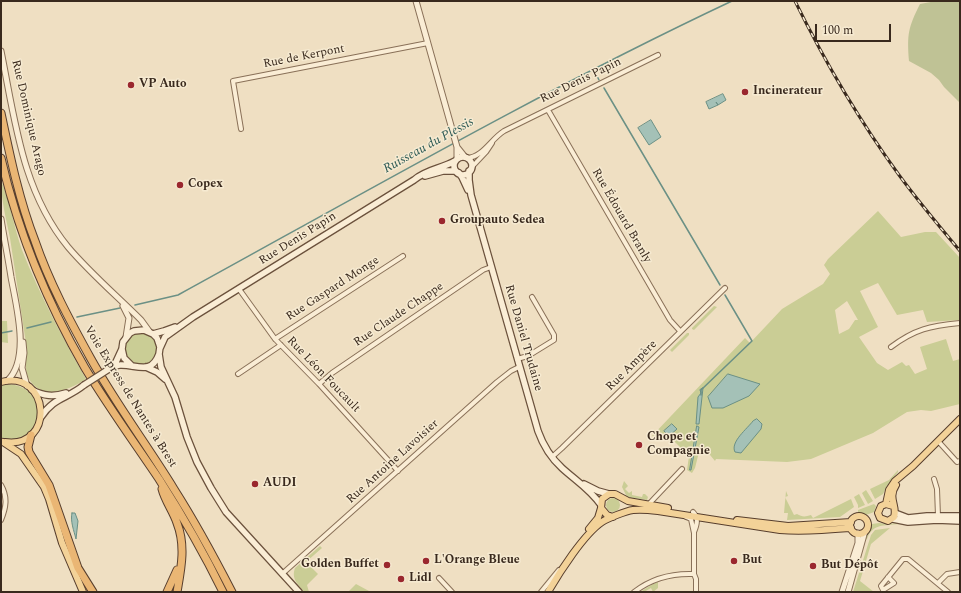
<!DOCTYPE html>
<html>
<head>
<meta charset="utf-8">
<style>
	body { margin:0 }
	#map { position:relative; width:961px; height:593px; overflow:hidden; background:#efdfc2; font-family:Spectral,serif }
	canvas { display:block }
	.frame { position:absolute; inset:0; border:2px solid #39291d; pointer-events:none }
	.scale { position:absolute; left:815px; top:24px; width:76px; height:18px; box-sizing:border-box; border:2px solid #39291d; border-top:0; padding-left:5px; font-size:12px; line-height:14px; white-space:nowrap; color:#39291d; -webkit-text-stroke:3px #f6ead1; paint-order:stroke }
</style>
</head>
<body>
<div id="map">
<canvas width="961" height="593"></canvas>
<div class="frame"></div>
<div class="scale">100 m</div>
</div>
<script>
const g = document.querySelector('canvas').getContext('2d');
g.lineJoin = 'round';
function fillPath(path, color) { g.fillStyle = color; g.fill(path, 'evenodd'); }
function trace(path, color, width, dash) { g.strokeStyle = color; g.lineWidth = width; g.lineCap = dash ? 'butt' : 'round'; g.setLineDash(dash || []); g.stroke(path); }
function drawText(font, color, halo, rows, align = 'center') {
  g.font = font + ' Spectral,serif'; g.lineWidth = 3; g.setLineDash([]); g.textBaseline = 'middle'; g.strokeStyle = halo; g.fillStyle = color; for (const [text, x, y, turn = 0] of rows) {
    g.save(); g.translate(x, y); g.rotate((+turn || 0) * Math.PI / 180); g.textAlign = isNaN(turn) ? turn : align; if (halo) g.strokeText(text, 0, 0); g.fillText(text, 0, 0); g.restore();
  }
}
fillPath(new Path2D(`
	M1,180C10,202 14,227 22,250C40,295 62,337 86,379C71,389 45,401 31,382C22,371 28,351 25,337C20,304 15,271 10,238C6,218 1,200 1,180Z
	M878,211L901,237L925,232H936L960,258V320L927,322L923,310L897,315L878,283L860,291L878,327L859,337L877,363L888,370L902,362L906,366L909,365L915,374L927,369L920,347L946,339L953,361L960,359V404L931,411L921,410L907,412L873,433L811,459L787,462L716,459L715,461L701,444L695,468L692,473L687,470L689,456L674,441L652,436L745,338L750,343L782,309L823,284L830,274L824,265L828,259ZM847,301L858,320H855L849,329L839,334L835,310Z
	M714,306L717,307L694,330L692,329V328Z
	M1,321H7L8,343L1,342Z
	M125 349a16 16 0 1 1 32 0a16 16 0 1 1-32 0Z
	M687,333H689V335L672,352L670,350Z
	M7,384C54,386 43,450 1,438V385Z
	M898,470V472L887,486L883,494L875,499L870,489L889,480Z
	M624,481L628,486L625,489L629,493L632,491V495L642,497L643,494H645L648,497L647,500L627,497L622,487Z
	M866,490L873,501L868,504L862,493Z
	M786,491L788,496L785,497L794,515L797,514C802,517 805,517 811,515L813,518L851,499L854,507L840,517L787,520L788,513H784Z
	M859,494L865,505L858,508V505L854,497Z
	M606 505a7 7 0 1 1 14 0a7 7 0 1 1-14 0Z
	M874,504L876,506L874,512L866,515L858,513V510Z
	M879,523L888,524L898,523L899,524C884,526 873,523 867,539L865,540L872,524Z
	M890,528L871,544L860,581L874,592H853L871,535L875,530Z
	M320,546L322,548L306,562L318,574L307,585L309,592H304C298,584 291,579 295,568Z
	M658,582V588L653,592L651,588L644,592H640L653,584Z
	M356,584L369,591L367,592H348Z`), '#cacd95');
fillPath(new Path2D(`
	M936,1H960V103L944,87L939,80L931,73L909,61C907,34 908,28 920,4Z`), '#bfc295');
const water = new Path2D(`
	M723,94L726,100L718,105L716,102L718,105L709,109L706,102Z
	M651,120L661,137L649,145L638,128Z
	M728,374L760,384L749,396L723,408H712L708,397Z
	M703,388L699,424H696L698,397L701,393L700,390Z
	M757,419L762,424L761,429L741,453L735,452C730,442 747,429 753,421Z
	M672,424L677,429L669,436L664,431Z
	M697,426L699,427L691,470H690Z
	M72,513H75L78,521L76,539C74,531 70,521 72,513Z`);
fillPath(water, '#a4c1b7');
trace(water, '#6b9085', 1);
trace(new Path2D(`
	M594,70L599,80
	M604,88L720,285
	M135,305L178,295C362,194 543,90 732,1
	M77,317L120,308
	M27,328L51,322
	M1,333L12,331
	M701,395V390L752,341L725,295`), '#6b9085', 1.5);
const minor = new Path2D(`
	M548,110L670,320L680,331
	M241,129L233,81L428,43
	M467,158C483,157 491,139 504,131L658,55
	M470,169L486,152L492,143
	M239,289L275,339L319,384L398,471
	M275,339L403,256
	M891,347C915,329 930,326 960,323
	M517,359L528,356L554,340V335L532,297
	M238,374L281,345
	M319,384L332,373L483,270L491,267
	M938,441L957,462L960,461
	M552,457L562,448L725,288
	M934,479L937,489L938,516
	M1,485C8,497 6,508 1,520
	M648,505L682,469
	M693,512C699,518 697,525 694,532
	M686,517L691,519L694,533V574L696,579V592
	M282,574L497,382L511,371L519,367
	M888,577L894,583L883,590L881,586L903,559H908L948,592
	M439,578L452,592
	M938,583L947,574L960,572
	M541,592L559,570
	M634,592C652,578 671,573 694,574`);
const tertiary = new Path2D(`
	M416,1L457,147V159
	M1,51C15,120 22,191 68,247C90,273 117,296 141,320L149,331
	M457,147L465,157
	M1,219C4,238 8,257 11,277C16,305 31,359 7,381
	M123,306L129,318L126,337
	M23,342L24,353L22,368L27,386
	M842,592L858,543V533
	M848,592L865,531`);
const secondary = new Path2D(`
	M454 166a9 9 0 1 1 18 0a9 9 0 1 1-18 0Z
	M469,171V180L471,195L538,431C543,445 551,458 562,468C575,480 590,489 601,505
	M459,173L462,177L468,190
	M425,176L443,171H456
	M153,334L164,331L175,327
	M160,348L165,337L193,317L414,180C427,169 441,169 455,161
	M122,349L124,358L132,366
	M146,367L157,372L165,379
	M111,368C114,367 117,365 120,365C136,364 151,376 159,354
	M109,369L116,362L122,349L123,342L130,333L134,331L144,330L153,334L157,338L160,347L159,354L161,367L175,397L187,437L197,462L211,488L226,512L299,592
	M32,390C44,396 53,397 66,393
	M41,417C54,397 67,399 84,385
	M584,484L598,491L609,494
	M895,513L908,518L927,516H960
	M893,519L908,522L937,520L960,521`);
const primary = new Path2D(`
	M1,382C50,369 56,449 5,442
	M3,442L21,454L44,487L49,499L62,543L83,592
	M886,504L889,490L895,481L913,466L960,419
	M893,506L886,504L881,506L878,513L880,518L888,521L894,517C898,506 887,499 896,485
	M850 525a9 9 0 1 1 18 0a9 9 0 1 1-18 0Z
	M613,517L607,515L601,508L602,499L609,494H615L628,501L668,508
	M737,520L788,526L851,522
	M589,529L598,518L601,508
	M548,592C559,573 584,534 602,522C608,518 626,511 633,510C641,509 650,510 658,511L780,530C804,532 827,530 851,528`);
const trunk = new Path2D(`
	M1,113C10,156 19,200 35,241C49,282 70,321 91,359C116,404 147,445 174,489C195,522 214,557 232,592
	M1,158C18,233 47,302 85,368C108,406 134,442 159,479C182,515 204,553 223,592
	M31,435L28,447L29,452L49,485L78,568L93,592
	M162,489C165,501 173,511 177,523C186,546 181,569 177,592
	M167,592L177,570`);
trace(minor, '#897058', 6);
trace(tertiary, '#897058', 7);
trace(secondary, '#6b513c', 8);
trace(primary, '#573e2d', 8);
trace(trunk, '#573e2d', 9);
trace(minor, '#faedd5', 4);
trace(tertiary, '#faedd5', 5);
trace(secondary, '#faedd5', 5.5);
trace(primary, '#f3d298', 6);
trace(trunk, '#eab674', 7);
const rail = new Path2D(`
	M795,1C825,62 859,120 899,175C918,201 939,226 960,251`);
trace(rail, '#39291d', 3);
trace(rail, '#f6ead1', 1.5, [4.5]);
const secondaryBridge = new Path2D(`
	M84,385L109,369`);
trace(secondaryBridge, '#6b513c', 8, []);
trace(secondaryBridge, '#faedd5', 5.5);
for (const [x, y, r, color] of [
	[131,85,4,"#9a272e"],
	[745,92,4,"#9a272e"],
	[180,185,4,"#9a272e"],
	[442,221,4,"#9a272e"],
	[639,445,4,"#9a272e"],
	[255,484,4,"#9a272e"],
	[426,561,4,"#9a272e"],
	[734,561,4,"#9a272e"],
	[387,565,4,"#9a272e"],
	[813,566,4,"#9a272e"],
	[401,579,4,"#9a272e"]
]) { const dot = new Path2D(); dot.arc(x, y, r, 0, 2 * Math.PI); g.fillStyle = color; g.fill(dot); trace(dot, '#f6ead1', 1.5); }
drawText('12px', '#39291d', '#f6ead1', [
	["Rue de Kerpont",304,57,-11],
	["Rue Denis Papin",581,81,-26],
	["Rue Dominique Arago",28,118,77],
	["Rue Édouard Branly",621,216,60],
	["Rue Denis Papin",298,239,-32],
	["Rue Gaspard Monge",333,289,-33],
	["Rue Claude Chappe",399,315,-34],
	["Rue Daniel Trudaine",523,338,74],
	["Rue Ampère",632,366,-45],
	["Rue Léon Foucault",323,375,46],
	["Voie Express de Nantes à Brest",130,397,58],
	["Rue Antoine Lavoisier",393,462,-42]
]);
drawText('bold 12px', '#39291d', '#f6ead1', [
	["VP Auto",139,85],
	["Incinerateur",753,92],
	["Copex",188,185],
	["Groupauto Sedea",450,221],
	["Chope et",647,438],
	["Compagnie",647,452],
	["AUDI",263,484],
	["L'Orange Bleue",434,561],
	["But",742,561],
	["Golden Buffet",379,565,"right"],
	["But Dépôt",821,566],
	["Lidl",409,579]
], 'left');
drawText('italic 13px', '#2c5954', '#f6ead1', [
	["Ruisseau du Plessis",429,146,-29]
]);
</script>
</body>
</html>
